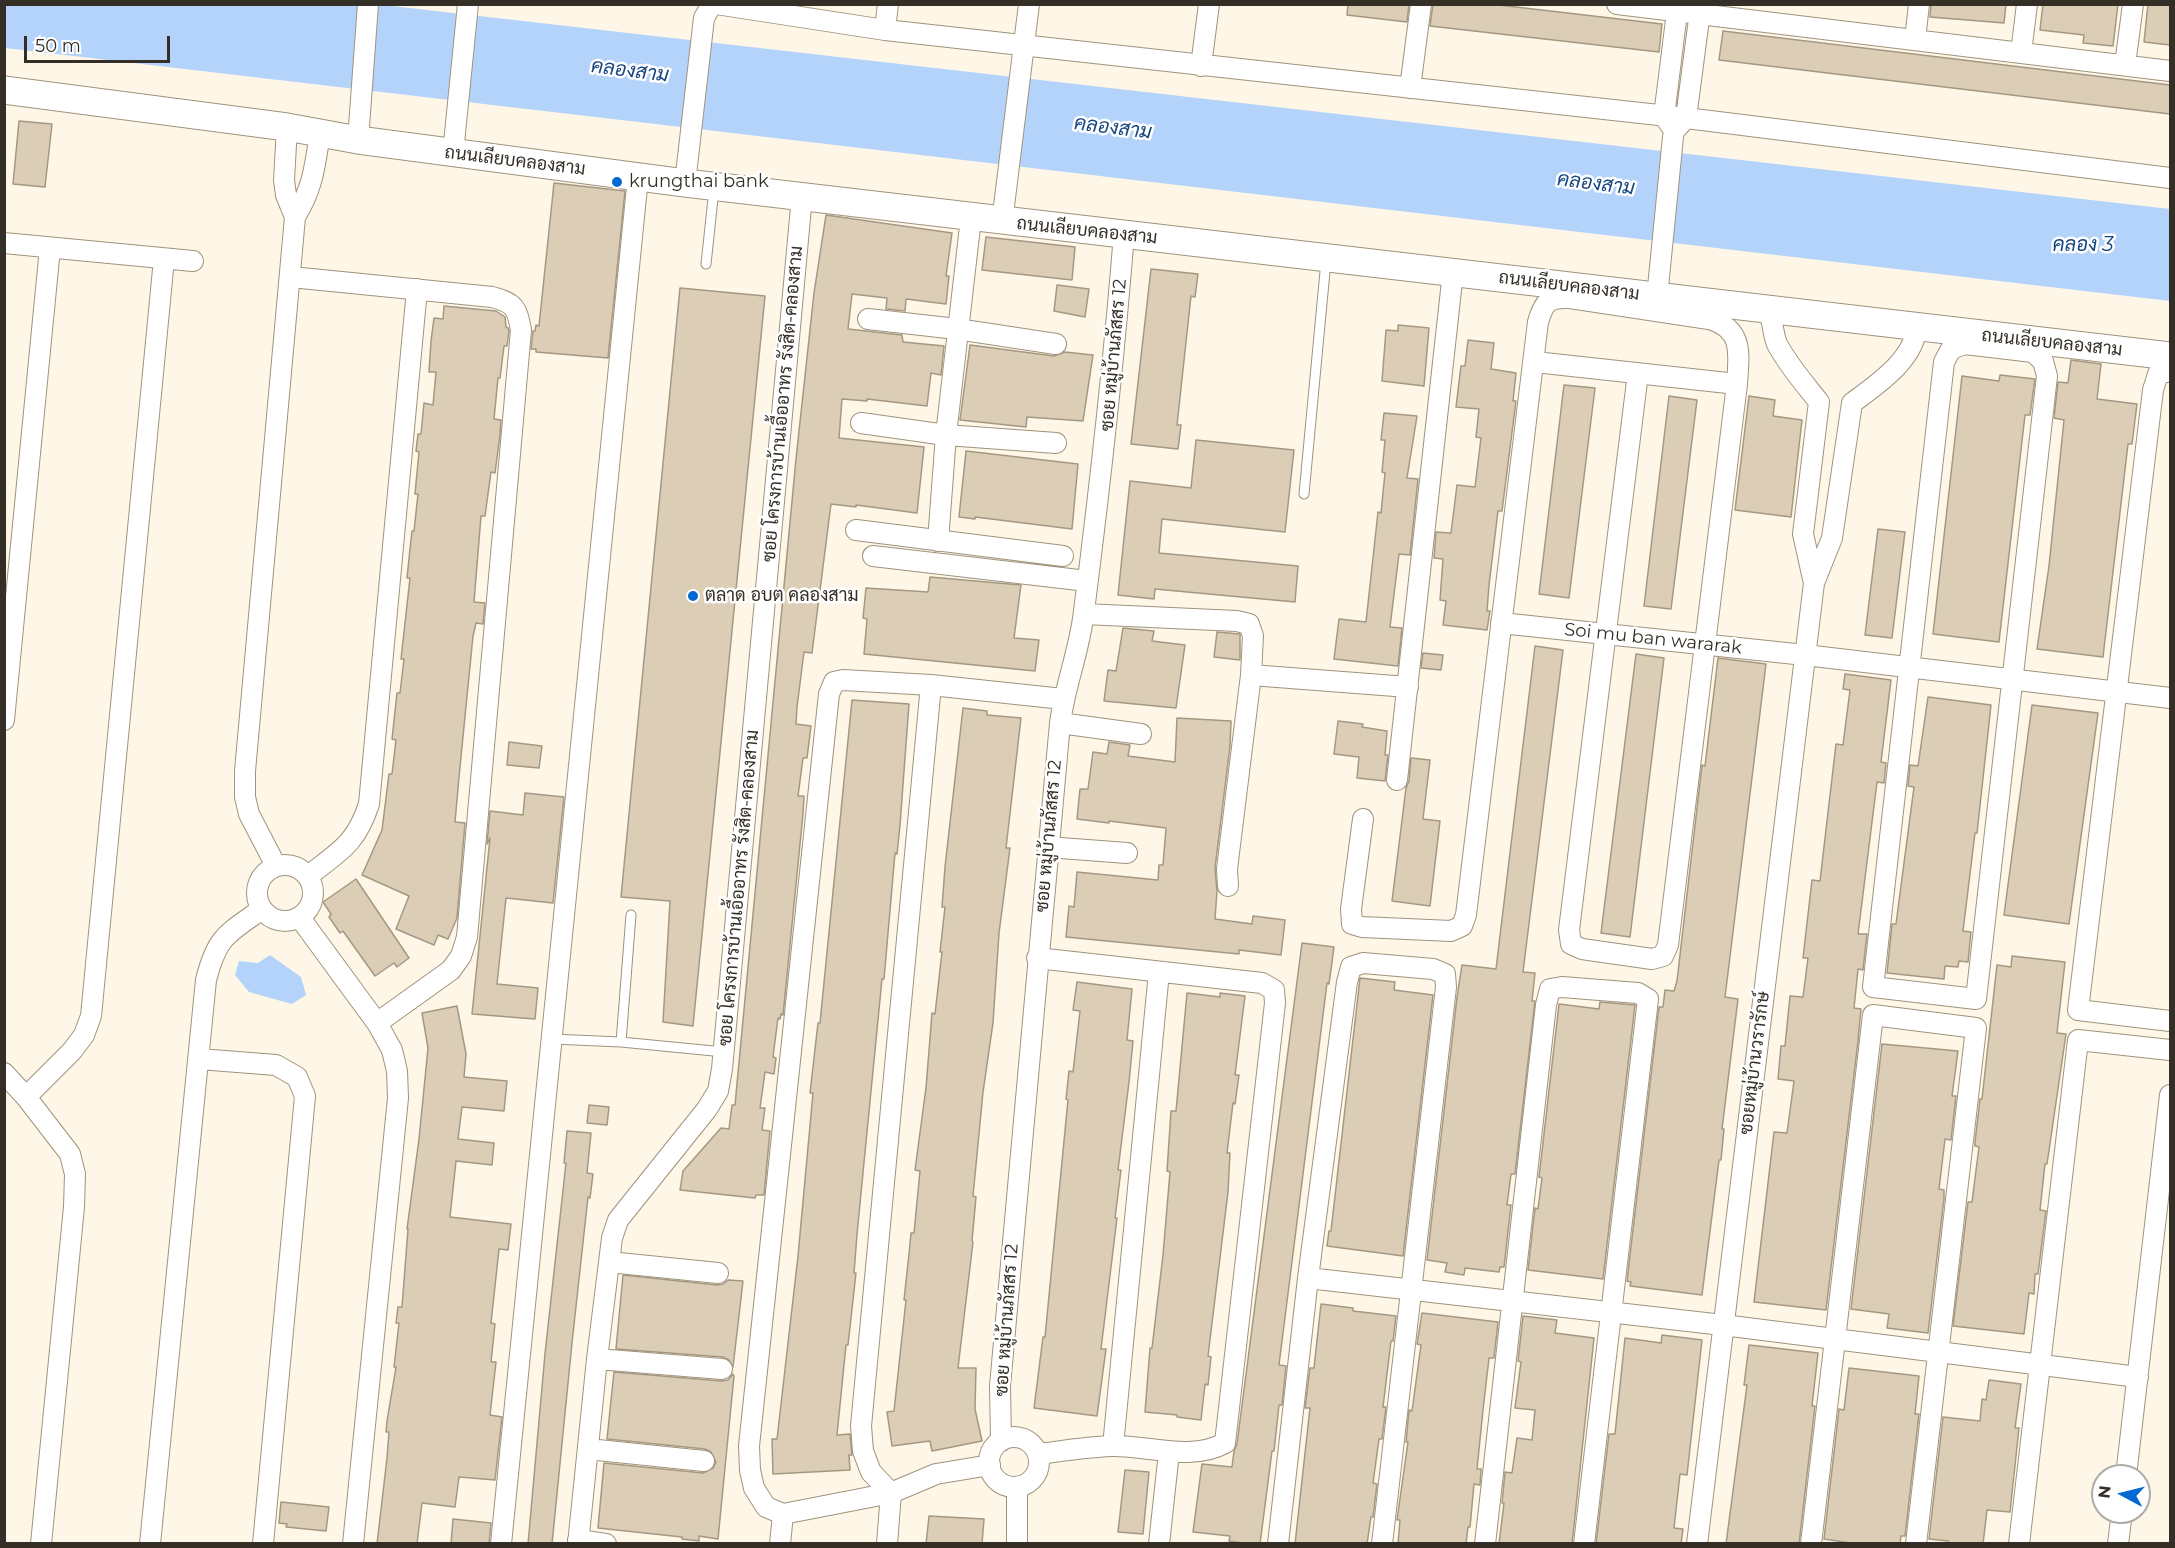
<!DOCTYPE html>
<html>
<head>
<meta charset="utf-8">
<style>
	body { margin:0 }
	#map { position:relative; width:2175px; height:1548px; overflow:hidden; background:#fef6e7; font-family:Montserrat,sans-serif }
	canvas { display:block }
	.frame { position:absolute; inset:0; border:6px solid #342f26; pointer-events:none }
	.north { position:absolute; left:2091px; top:1464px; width:60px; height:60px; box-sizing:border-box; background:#fff; border:2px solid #aeaca8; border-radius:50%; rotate:277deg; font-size:16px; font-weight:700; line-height:24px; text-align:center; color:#342f26 }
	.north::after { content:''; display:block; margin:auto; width:21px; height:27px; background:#006ad2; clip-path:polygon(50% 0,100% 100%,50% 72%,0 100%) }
	.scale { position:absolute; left:24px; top:36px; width:146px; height:27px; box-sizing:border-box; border:3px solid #342f26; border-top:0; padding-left:8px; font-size:18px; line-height:21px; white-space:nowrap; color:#342f26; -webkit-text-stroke:4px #fff; paint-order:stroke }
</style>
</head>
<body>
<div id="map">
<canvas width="2175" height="1548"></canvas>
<div class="frame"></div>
<div class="north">N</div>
<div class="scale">50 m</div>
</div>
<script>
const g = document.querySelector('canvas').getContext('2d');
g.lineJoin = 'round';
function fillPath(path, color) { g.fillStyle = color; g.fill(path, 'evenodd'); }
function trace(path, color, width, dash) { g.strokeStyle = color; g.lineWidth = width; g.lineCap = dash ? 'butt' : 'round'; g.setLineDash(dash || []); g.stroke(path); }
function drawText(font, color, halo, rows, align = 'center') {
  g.font = font + ' Montserrat,Sarabun,sans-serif'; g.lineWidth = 5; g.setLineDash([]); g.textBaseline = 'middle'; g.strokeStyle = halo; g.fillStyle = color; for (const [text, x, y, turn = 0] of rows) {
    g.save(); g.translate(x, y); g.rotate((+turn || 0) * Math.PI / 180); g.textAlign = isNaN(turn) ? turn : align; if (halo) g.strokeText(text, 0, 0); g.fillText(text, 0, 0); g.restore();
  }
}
fillPath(new Path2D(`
	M5,5H383L2170,209V301L5,48Z
	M270,955L301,977L306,995L292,1004L249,992L235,975L239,961L258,963Z`), '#b4d3fb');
const building = new Path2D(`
	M1348,4H1409L1407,22L1347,15Z
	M1433,4H1490L1662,24L1659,52L1430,26Z
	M1931,4H2006L2004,23L1930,17Z
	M2043,4H2118L2113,46L2083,43L2084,35L2040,30Z
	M2148,4H2170V45L2144,42Z
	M1723,31L2170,85V114L1719,60Z
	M19,121L52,124L45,187L13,184Z
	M554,183L625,191L608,358L536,352V349H531L533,331H535L536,325L539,326Z
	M826,215L952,233L946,276H949L946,304L906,299L905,311L886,309L887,298L852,294L848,329L902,335L903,342L944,346L941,375L931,373L927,406L867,399V401L842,399L839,438L924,447L917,513L856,505V507L831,504L812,653L804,652L797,707L796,724L811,726L807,758H803L798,796H804L803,814L783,1015L781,1014L780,1019L778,1018L773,1057L776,1058L774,1074L765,1072L760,1108H765L762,1130L770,1131L764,1195H756L755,1198L680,1190L683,1171L721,1128L729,1129L732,1105H735L796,459L814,293Z
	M986,237L1075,247L1072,280L982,270Z
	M1151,269L1198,274L1195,297L1191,296L1177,425H1181L1178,449L1131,444Z
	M1057,285L1089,289L1085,317L1054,311Z
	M680,288L765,296L693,1026L663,1022L670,901L621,897Z
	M444,306L496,311L505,317L506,327L508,328L509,331L507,346H504L500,378H498L494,419L501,420L500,435L495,473L491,472L485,516H481L474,602L485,603L483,624L476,623L473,636L459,777L455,822L465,823L457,918L448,939L438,935L434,945L396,929L409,896L362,875L382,830L389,774H392L396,740L392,739L397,693H400L404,659H401L410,578H407L410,549L412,531H414L418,494H415L419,452L416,451L418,434H421L424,403L433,405L436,372H429L431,341L434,318L443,319Z
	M1398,325L1429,328L1424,386L1382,381L1386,330L1398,331Z
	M1468,340L1494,343L1491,369L1516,373L1513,401H1516L1502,511H1498L1489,585L1487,611H1490L1487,630L1443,625L1446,601L1440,600L1443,559L1434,558L1436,532L1451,533L1457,485L1475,487L1481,438L1476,437L1479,409L1456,407L1461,366H1465Z
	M970,345L1054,356L1065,352L1093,355L1083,421L1027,417L1026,427L960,420Z
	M2071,360L2101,364L2097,399L2137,404L2132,444H2128L2103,657L2037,649L2049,566L2064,420L2054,418L2058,382L2068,383Z
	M2000,375L2035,379L2030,415H2025L1999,642L1933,634L1962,376L1999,381Z
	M1564,385L1595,388L1569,598L1539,594Z
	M1669,396L1697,400L1671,609L1644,606Z
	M1749,396L1775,400L1773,416L1802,420L1791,517L1735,510Z
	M1384,413L1417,416L1407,478L1418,479L1410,555L1399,554L1390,627L1402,628L1398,666L1334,659L1339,619L1366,622L1378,512L1381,513L1385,473L1382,472L1385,440H1381Z
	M1196,440L1294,450L1285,532L1162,519L1159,553L1298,566L1295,602L1155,589L1154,599L1118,595L1130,481L1191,488Z
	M966,451L1078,464L1072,529L975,517V519L959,517Z
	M1878,529L1905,532L1892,638L1865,635Z
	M930,577L1021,585L1014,638L1039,640L1035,671L864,654L867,619L863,618L866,588L928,592Z
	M1123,628L1154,631L1152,641L1185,645L1176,708L1104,701L1108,670L1116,671Z
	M1217,632L1240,634V660L1214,657Z
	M1535,646L1563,650L1523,972L1535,973L1532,1001H1535L1515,1174H1511L1507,1205H1511L1504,1267H1500L1499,1272L1465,1268L1464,1275L1445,1272L1447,1263L1427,1260L1457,997L1462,965L1496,969Z
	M1423,653L1443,655L1441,670L1421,668Z
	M1636,654L1664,658L1630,937L1601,933Z
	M1718,658L1766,664L1725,997L1738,999L1722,1129H1724L1721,1160H1719L1702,1295L1630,1286L1631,1282L1627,1281L1659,1007H1663L1665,990L1674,991L1677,981L1702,765L1705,766Z
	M1845,674L1891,680L1881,762L1886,763L1884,783L1877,782L1858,934H1867L1863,970L1858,969L1854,1008L1861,1009L1858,1041L1826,1310L1754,1302L1774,1132L1787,1133L1794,1081L1778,1079L1781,1046H1785L1790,996L1803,997L1808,958H1803L1812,880L1820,881L1836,744L1843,745L1850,690L1843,689Z
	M1928,697L1991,705L1977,833H1975L1963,931L1971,932L1968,962L1959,961L1958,967L1945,966L1944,979L1887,973L1892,924H1896L1914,787L1908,786L1910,765L1918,766Z
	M852,700L909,704L900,825L897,854L895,853L884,979H882L857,1234L854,1273H856L848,1345H846L837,1435L850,1434L852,1455H849L850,1470L773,1474L772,1439H777L798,1256L813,1093H810L818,1023H820Z
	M2032,705L2098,713L2069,924L2004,915Z
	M963,708L987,711V715L1021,718L1006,848H1010L999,933L993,1023L983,1092L973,1196L976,1197L972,1241L973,1242L958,1368H976L975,1409L982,1441L932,1451L930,1441L892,1446L887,1412L894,1411L906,1300H904L909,1254L911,1233H914L920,1171L915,1170L926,1088L932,1013L935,1014L942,952H940L945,907H942L945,867Z
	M1177,718L1231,721L1230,746L1215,868L1217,891L1215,919L1252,924L1253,916L1285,920L1281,955L1239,950V954L1066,937L1069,906L1074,907L1077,872L1158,880L1159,865H1163L1166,828L1109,821V823L1077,819L1080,789H1088L1093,752L1107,754L1109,742L1130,745L1128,756L1175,762Z
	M1338,721L1363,724L1362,727L1387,731L1385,755H1388L1385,781L1357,778L1359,757L1334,754Z
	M509,742L542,746L539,768L507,765Z
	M1411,758L1430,760L1423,819L1440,821L1430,906L1392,901L1406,788L1409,781Z
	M525,793L564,797L553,903L506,898L497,984L538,988L535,1019L472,1014L490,838L487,844L490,811L523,815Z
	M356,879L409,958L397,967L394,963L375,976L343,931L340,933L329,917L331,914L323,902Z
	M1302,943L1334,947L1329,984L1327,983L1279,1365L1286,1366L1282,1405H1279L1274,1451H1272L1260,1544H1250L1229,1541L1230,1536L1193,1532L1202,1464L1232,1467L1234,1451L1237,1444Z
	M2012,956L2065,962L2057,1033L2066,1034L2047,1164H2045L2040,1210L2046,1211L2038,1274H2035L2034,1294L2029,1293L2024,1334L1953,1326L1968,1202H1972L1979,1147L1975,1146V1142L1980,1099H1982L1997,965L2011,967Z
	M1360,978L1395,982L1394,990L1433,995L1403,1256L1327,1246L1329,1231H1331Z
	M1077,982L1132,989L1127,1040L1133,1041L1129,1082L1118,1170H1121L1115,1218H1117L1101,1349H1106L1097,1416L1034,1408L1043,1337H1045L1068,1100L1066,1099L1069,1071L1073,1072L1080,1011L1073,1010Z
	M1187,993L1220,997V993L1245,996L1235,1075H1239L1235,1104L1233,1103L1227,1153H1230L1228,1192L1208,1356L1211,1357L1208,1385L1205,1384L1201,1420L1177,1417V1415L1145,1412L1150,1348H1152L1163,1255L1170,1172L1167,1171L1171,1111H1176Z
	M1600,1002L1635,1005L1603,1279L1528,1270L1535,1208L1538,1209L1542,1178L1539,1177L1559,1004L1599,1009Z
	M457,1006L466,1054L464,1077L507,1081L504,1111L462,1107L458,1139L494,1143L492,1165L456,1161L450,1217L511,1224L508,1250L499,1249L491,1323L495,1324L491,1362H496L490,1415L502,1417L495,1480L459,1477L455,1507L422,1503L417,1544H377L387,1458L389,1432H386L387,1421L396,1367H394L399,1323H396L398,1307H402L408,1229H407L419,1139L428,1048L422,1013Z
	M1882,1044L1958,1051L1952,1096H1956L1951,1140L1945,1139L1939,1189L1944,1190V1199L1928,1333L1887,1328L1889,1314L1851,1309Z
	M589,1105L609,1107L607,1125L587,1123Z
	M567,1131L591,1133L587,1173L593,1174L590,1198L588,1197L572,1343L552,1544H528L545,1354L566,1163H564Z
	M623,1275L717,1285L723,1284L728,1280L743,1281L733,1367L729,1360L723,1357L616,1349Z
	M1321,1304L1353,1308V1311L1396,1316L1393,1341H1391L1383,1407H1386L1382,1439H1379L1373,1483L1377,1484L1373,1517H1371L1367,1544H1295L1310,1408H1305L1310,1368H1314Z
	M1422,1313L1498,1322L1494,1358H1489L1483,1410L1477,1469H1481L1480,1485L1474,1484L1470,1527H1468L1466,1544H1398L1400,1520H1397L1408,1442H1406L1409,1410L1412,1411L1421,1345L1417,1344Z
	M1523,1316L1557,1320L1555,1333L1594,1338L1572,1544H1499L1504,1503H1502L1505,1472L1512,1473L1517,1438L1532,1440L1535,1410L1515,1408L1521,1362L1518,1361Z
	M1662,1335L1702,1340L1687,1475L1680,1474L1674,1528L1683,1529L1681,1544H1596L1609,1434H1615L1625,1338L1661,1343Z
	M1749,1345L1818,1353L1812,1406H1815L1799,1544H1726L1747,1385H1744Z
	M1849,1368L1919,1376L1915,1414H1919L1905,1536H1901L1900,1544H1857L1824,1539L1839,1409L1844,1410Z
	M614,1372L721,1381L728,1380L733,1374L734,1376L718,1539L699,1536V1541L682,1539V1537L598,1528L604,1463L703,1473L713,1468L716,1462L711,1452L705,1449L607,1439Z
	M1989,1380L2021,1384L2015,1428H2019L2010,1512L1987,1510L1983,1544H1948V1541L1929,1539L1943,1417L1980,1421L1982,1399L1986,1400Z
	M1125,1470L1149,1472L1143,1534L1118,1532Z
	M281,1502L329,1507L326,1531L286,1527L287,1524L279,1523Z
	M929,1516L984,1519L982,1544H926Z
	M453,1519L491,1523L489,1544H451Z`);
fillPath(building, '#dbcdb6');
trace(building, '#a59882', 1.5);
const lane = new Path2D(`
	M706,264L714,189
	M1304,494L1326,261
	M552,1039L621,1042L631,915
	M621,1042L724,1052`);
const street = new Path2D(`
	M716,4L885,30L1686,118L2170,178
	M1617,4L2170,71
	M885,30L888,4
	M1915,40L1919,4
	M2021,53L2027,4
	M2125,65L2133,4
	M1201,66L1209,4
	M1410,88L1421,4
	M1671,126L1664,116L1678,4
	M287,127L284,180L286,195L295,217
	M358,140L368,4
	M453,153L468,4
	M685,183L704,18L712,4
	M1002,222L1029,4
	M4,243L193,261
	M291,277L492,297C514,303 517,307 521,330L467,937L461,956L451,970L377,1023
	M1657,297L1673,137L1674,131L1686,118L1701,4
	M1766,308C1774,319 1772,332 1777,344C1788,365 1804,383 1819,402L1803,534L1814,583
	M868,319L957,329L1056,344
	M1965,344L2033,352L2043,361L2047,376L1976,999L1873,987L1944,362L1951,349Z
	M1535,362L1737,384
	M2170,371L2158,374L2153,390L2078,1010L2170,1021
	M861,423L946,435L1056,443
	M856,530L1063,556
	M938,541L946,435L971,218
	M873,556L1087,581
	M1084,614L1237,621L1249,624L1253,636L1251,675L1227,869L1228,886
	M1501,623L1805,655L2170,698
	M1251,675L1408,687
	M4,720L50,248
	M1060,723L1141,734
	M1397,780L1453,272
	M1363,819L1351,909L1352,924L1362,927L1451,931L1462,926L1466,915L1538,322C1544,302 1548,297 1570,298L1709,319C1744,329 1739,354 1737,384L1668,945L1663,956L1652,959L1582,949L1571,944L1569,930L1638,373
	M1047,847L1127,853
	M257 893a28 28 0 1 1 56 0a28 28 0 1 1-56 0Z
	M276,866L249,814L245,797V771L295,217C313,188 315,166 320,133
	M308,876C340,851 356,844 369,804L417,289
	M300,918L377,1023L392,1050L397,1071L398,1098L353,1544
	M1037,958L1262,983L1274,990L1275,1003L1225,1443C1190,1462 1149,1445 1111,1446C1087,1447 1062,1451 1038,1454
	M199,1059L276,1065L297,1077L305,1096L263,1544
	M4,1073L26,1097L70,1154L75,1174L74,1207L41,1544
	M26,1097L72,1051L84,1035L91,1016L164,259
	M609,1262L718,1273
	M1308,1278L1723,1325L2138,1377
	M597,1359L722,1369
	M989 1462a25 25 0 1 1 50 0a25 25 0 1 1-50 0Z
	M1001,1441L1000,1386L1060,723C1065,685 1080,649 1084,611C1100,486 1114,360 1124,234
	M1113,1446L1159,972
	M588,1449L704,1461
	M990,1465L936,1474L891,1493L783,1514L766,1507L754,1488L750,1470L749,1446L829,694L834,682L843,680L931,685L1063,699
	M2126,1476L2170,1095
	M578,1540L606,1544
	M150,1544L206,980C217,936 227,934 262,909
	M501,1544L638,177
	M578,1544L597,1359L612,1238L618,1220L707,1109L718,1091L722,1069L802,196
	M780,1544L783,1514
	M887,1544L891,1493L871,1472L863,1451L861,1426L931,685
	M1017,1544V1487
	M1159,1544L1169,1452
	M1278,1544L1308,1278L1347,982L1351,967L1363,963L1433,969L1445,974L1446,987L1382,1544
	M1485,1544L1546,1005L1550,989L1562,987L1638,993L1648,999L1584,1544
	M1697,1544L1814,583L1832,538L1852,403C1875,386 1917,358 1916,326
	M1811,1544L1873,1015L1976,1028L1916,1544
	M2019,1544L2078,1040L2170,1050
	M2118,1544L2122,1512`);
const secondary = new Path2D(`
	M4,90L287,127L358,140L685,183L2170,356`);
trace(lane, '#a0937d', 11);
trace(street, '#a0937d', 22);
trace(secondary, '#a0937d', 29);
trace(lane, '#fff', 9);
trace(street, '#fff', 20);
trace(secondary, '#fff', 27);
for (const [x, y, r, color] of [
	[617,182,6,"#006ad2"],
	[693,596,6,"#006ad2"]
]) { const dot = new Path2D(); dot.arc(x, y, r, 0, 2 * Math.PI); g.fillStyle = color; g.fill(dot); trace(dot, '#fff', 2); }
drawText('18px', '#342f26', '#fff', [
	["ถนนเลียบคลองสาม",515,161,7],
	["ถนนเลียบคลองสาม",1087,231,6],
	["ถนนเลียบคลองสาม",1569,286,7],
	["ถนนเลียบคลองสาม",2052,343,6],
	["ซอย หมู่บ้านภัสสร 12",1114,355,-85],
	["ซอย โครงการบ้านเอื้ออาทร รังสิต-คลองสาม",783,404,-85],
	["Soi mu ban wararak",1653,639,6],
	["ซอย หมู่บ้านภัสสร 12",1049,836,-85],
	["ซอย โครงการบ้านเอื้ออาทร รังสิต-คลองสาม",739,888,-85],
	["ซอยหมู่บ้านวรารักษ์",1755,1063,-83],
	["ซอย หมู่บ้านภัสสร 12",1007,1320,-86]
]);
drawText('18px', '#342f26', '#fff', [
	["krungthai bank",629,182],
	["ตลาด อบต คลองสาม",705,596]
], 'left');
drawText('italic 20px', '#164680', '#fff', [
	["คลองสาม",630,71,7],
	["คลองสาม",1113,128,7],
	["คลองสาม",1596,184,7],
	["คลอง 3",2083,245]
]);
</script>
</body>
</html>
